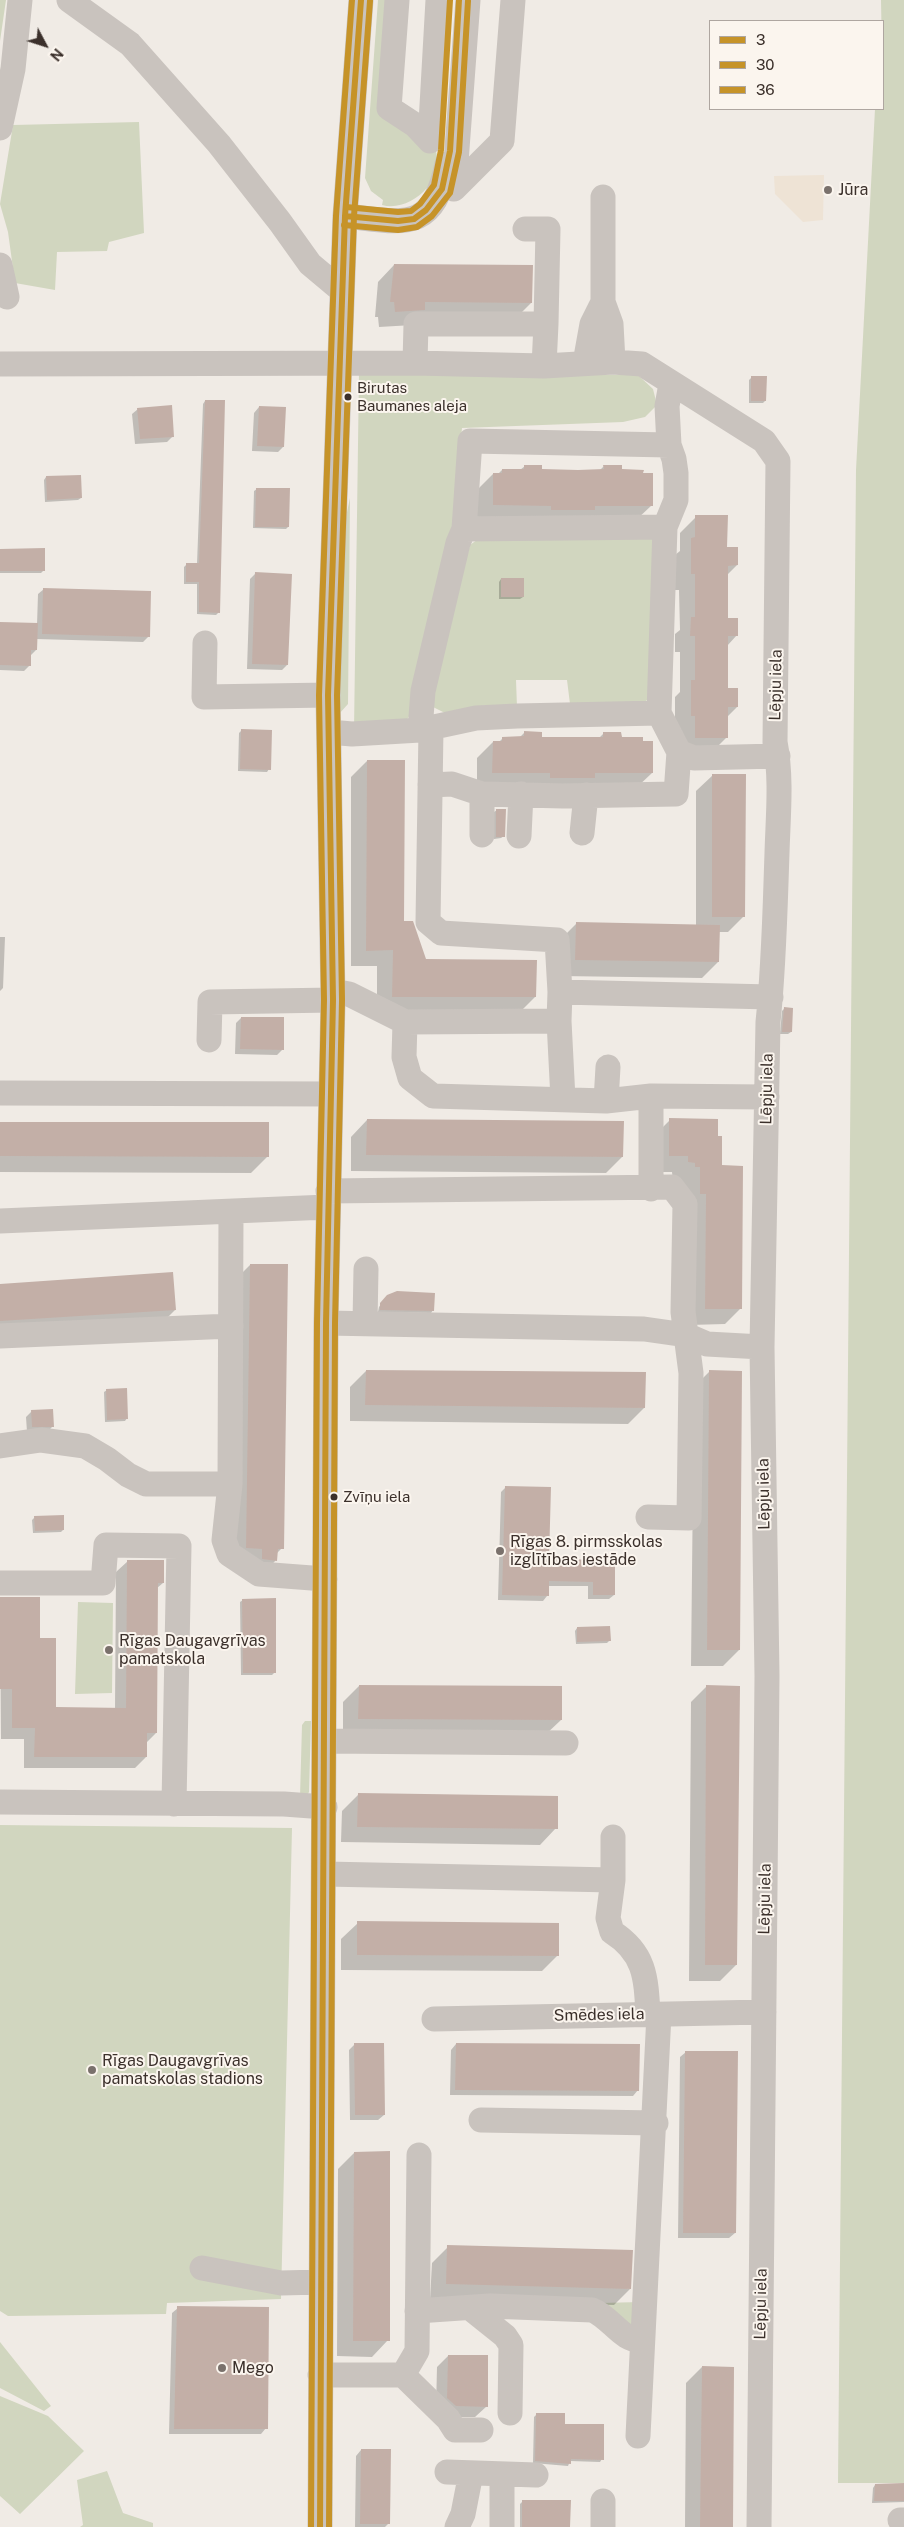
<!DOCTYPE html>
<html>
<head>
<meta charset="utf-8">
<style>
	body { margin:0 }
	#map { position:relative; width:904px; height:2527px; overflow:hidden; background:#f0ebe5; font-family:"Public Sans",sans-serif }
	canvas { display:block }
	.legend { position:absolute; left:709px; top:20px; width:175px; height:90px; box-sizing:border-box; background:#fbf5ee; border:1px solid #aea6a0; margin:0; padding:6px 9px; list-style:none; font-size:15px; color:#3b302b }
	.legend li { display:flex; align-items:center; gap:10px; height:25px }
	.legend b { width:25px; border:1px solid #aea6a0 }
	.north { position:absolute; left:20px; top:20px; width:50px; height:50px; -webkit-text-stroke:4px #fbf5ee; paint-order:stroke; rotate:130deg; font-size:14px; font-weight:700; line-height:20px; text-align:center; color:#3b302b }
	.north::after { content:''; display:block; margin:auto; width:18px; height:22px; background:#3b302b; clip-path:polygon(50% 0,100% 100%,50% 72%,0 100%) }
</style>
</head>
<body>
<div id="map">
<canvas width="904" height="2527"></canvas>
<ul class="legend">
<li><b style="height:6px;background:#c69328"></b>3</li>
<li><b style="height:6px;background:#c69328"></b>30</li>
<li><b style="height:6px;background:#c69328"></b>36</li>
</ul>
<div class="north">N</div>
</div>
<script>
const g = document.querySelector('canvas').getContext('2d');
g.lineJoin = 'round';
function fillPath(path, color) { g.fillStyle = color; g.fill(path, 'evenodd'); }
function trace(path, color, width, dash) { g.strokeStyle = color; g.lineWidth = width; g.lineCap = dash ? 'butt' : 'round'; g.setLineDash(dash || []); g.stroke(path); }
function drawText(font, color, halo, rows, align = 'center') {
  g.font = font + ' "Public Sans",sans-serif'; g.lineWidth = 4; g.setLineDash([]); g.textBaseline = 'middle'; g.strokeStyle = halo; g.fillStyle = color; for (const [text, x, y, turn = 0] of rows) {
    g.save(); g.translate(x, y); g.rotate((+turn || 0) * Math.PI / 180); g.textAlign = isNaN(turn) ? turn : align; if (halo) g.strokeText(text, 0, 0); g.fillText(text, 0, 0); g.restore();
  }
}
fillPath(new Path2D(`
	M0,0H6L0,41Z
	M378,0H397L389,108C399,117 430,138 435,149C447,179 411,213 382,205L383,200L371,191L365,178Z
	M881,0H904V2483H838L856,470L875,109H883Z
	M139,122L144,233L109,242L107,251L57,252L55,290L15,283L8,232L0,204L13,125Z
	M359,373L638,375L653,389L657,405L645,417L623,422L462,428L452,529L411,713L405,723L354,730Z
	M350,498L348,704L339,714L343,531Z
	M481,537H652L658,545L651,696L645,702L570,704L567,680H516L517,707L487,705L445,713L433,707L430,698L470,545Z
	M78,1602L113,1603L112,1693L75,1694Z
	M305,1721H311L309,1792L306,1797H300L302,1725Z
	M0,1825L292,1828L281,2299L167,2303L166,2314L8,2316L0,2311Z
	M641,2302L638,2333L600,2303Z
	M0,2342L51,2406L44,2411L0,2388Z
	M0,2396L48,2416L84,2451L20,2514L0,2496Z
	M107,2471L123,2513L153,2523V2527H80L83,2525L77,2480Z`), '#d1d6bf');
fillPath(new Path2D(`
	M824,175L823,220L803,222L775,194L774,176Z`), '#eee3d5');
fillPath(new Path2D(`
	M394,265L531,303L515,319L379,327L378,317H375L378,282Z
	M752,377L765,401L763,403H749V380Z
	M205,401L219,612L216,615L197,614V584H184V567L187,564H197L203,404Z
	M259,407L283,447L278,452L252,451L254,413Z
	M138,409L173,436L167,442L135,444L132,414Z
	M525,466L541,470L599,471L604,466L652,505L635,521H477V490L493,474H498L502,470H520Z
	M46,477L81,498L78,500L45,502L44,480Z
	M257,489L288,527L286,529L253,528L254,491Z
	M696,517L726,548L737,565L727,575V619L737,635L727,646V689L737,707L727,717V737L711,753L680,754L675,732V697L680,692V652H675V634L680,630L679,590H675V555L680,551V533Z
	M0,550L44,570L41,573H0Z
	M255,574L287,665L282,670L247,669L250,579Z
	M501,579L523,597L520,599H499V582Z
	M44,589L149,636L143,642L36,639V650L30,656V665L24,671L0,670V623L37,625L38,594Z
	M241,731L269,769L267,772L238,771L239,733Z
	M524,733L541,738H599L604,733L621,738L652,773L635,789L477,788V758L493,742H499L503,738H519Z
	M367,761L403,922L425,960L535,997L519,1013L377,1012V966H351V777Z
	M713,775L744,916L728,932H719L718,962L702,978L560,976V940L576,924L696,926V791Z
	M497,810L504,836L501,838L494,839V812Z
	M0,937H5L3,988L0,991Z
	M784,1009L791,1032L788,1034H780L782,1011Z
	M241,1018L283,1049L277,1055L235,1054L236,1023Z
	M367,1120L622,1157L606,1173L351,1171V1137Z
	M670,1120L717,1137L741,1308L725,1324L689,1325L672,1172H653L654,1136Z
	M0,1123L267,1157L251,1173L0,1172Z
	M250,1265L282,1548L276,1554V1560L260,1577L230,1563L234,1281Z
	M0,1285L175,1310L159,1326L0,1336Z
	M385,1299L433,1310L431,1313L378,1312L379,1307Z
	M366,1371L644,1408L628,1424L350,1421V1387Z
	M710,1371L739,1650L723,1666H691L694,1387Z
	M107,1390L127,1418L125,1421L105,1422L104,1392Z
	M32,1411L52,1427L47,1432H27L26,1417Z
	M506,1487L548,1560L614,1561V1595L609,1599H588V1586H547V1596L543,1601L498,1600L501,1492Z
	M35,1517L63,1530L61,1532L33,1533L32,1520Z
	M128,1561L163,1583L157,1588L156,1733L146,1743V1757L135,1768H24V1739H1L0,1598L38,1639L55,1709H115L116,1572Z
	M243,1600L275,1672L272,1675H241L240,1602Z
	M577,1628L609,1641L607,1643L576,1644L575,1631Z
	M359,1686L561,1720L544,1736L343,1735V1702Z
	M707,1686L736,1965L720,1981H689L691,1702Z
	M358,1795L556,1828L540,1845L341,1842L342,1811Z
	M358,1923L558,1955L542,1971L341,1970V1939Z
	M355,2044L384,2115L378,2120H350L349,2050Z
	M456,2044L638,2090L633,2096L450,2095L451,2050Z
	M686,2052L735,2233L729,2238H678L680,2057Z
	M354,2153L388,2340L372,2357L337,2356L338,2169Z
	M448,2247L630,2289L614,2305L430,2300L432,2263Z
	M178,2308L266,2428L261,2434H169L172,2313Z
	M448,2356L487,2406L475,2417H444L436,2409L437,2367Z
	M702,2367L731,2527H685L686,2383Z
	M537,2414L564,2425L602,2459L600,2462L570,2461L568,2466L533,2463L534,2417Z
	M361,2450L389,2523L385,2527H355L356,2456Z
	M904,2484V2502L872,2503L873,2488L875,2485Z
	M523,2501L569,2527H520V2504Z`), '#0003');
fillPath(new Path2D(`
	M394,264L533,265L532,303L425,302V310L395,312L394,302H390Z
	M751,376H767L766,401H751Z
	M205,400H225L220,613L199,612V582H186V563H199Z
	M172,405L174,437L140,439L137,408Z
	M259,406L286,407L284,447L257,446Z
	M524,465H542V469L578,470L604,469L603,465H622V469L644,470L643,473H653V506H595V510H551V506L493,505V473H502V469H524Z
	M81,475L82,498L47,500L46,476Z
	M256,488H290L289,527H255Z
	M695,515H728L727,547H738V565L728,566V618H738V636H728V688H738V707H728V738H695V716H691V680H695V636H690L691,617H695V574H691V538L695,537Z
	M45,548V571H0V549Z
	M255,572L292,574L288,665L252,664Z
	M501,578H524V597H501Z
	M43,588L151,591L150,637L42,634Z
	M0,622L38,623L37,650H31V666L0,665Z
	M241,729L272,730L271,770L240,769Z
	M524,731L542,732V737H603V732H621L622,737H643V741H653V773H595V778H550V773H492L493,741H502V737L524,736Z
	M367,760H405L404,921H413L426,959L537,960L536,997H392L393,950L366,951Z
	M712,774H746L745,917H712Z
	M496,809H506L505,837H496Z
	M576,922L720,925L719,962L575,960Z
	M784,1007L793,1008L792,1032H782Z
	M241,1017H284V1050L240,1049Z
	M669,1118L718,1119V1136H722V1165L743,1166L742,1309H705L706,1194H700V1167H695V1163L688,1162V1156H669Z
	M367,1119L624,1121L623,1157L366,1155Z
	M0,1122H269V1157L0,1156Z
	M250,1264H288L284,1549H278L277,1561L262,1559V1549L246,1548Z
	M173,1272L176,1310L0,1321V1284Z
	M397,1291L435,1293L434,1311L380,1310V1303L387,1295Z
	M366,1370L646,1372L645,1408L365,1405Z
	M709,1370L742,1371L740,1650H707Z
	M127,1388L128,1419L107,1420L106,1389Z
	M53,1409L54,1427H32L31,1410Z
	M505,1486L551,1487L549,1559L615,1560V1595H593V1582L549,1581V1596L502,1595Z
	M64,1515V1530L35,1531L34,1516Z
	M127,1560H164V1583H158L157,1733H147V1757H34L35,1728H12V1689H0V1597H40V1638H56V1707L126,1708Z
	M276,1598V1673H243L242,1599Z
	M610,1626L611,1641L577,1642V1627Z
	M359,1685L562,1686V1720L358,1719Z
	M706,1685L740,1686L737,1965H705Z
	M358,1793L558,1796V1829L357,1827Z
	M357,1921L559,1923V1956L357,1955Z
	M354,2043H384L385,2115H355Z
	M456,2043L640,2044L639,2091L455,2090Z
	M685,2051H738L736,2233H683Z
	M390,2151V2341H353L354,2152Z
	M447,2245L633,2250L631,2289L446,2284Z
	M177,2306L269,2307L268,2429H174Z
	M448,2355H488V2407L456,2406L447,2398Z
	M702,2366L734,2367L733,2527H700Z
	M536,2413H565V2424H604V2460L571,2459V2464L535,2461Z
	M361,2449H391L390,2524H360Z
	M904,2483V2501H874L875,2484Z
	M522,2500H571L570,2527H522Z`), '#c3afa7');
trace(new Path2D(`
	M69,0L130,44L219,144L280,222L310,264L341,290
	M397,0L389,108L415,125L430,141L438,0
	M468,0L454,189L502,141L513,0
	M0,128L13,69L20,0
	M603,197V302L611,324L613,362
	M345,216C403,222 433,234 447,164
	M525,229H548L546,324
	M0,265L7,297
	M415,363L416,324H546L544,366
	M585,363L592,324L603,302
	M0,364L415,363L544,366L613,362L642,364L764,441L778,461L775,742C782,778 778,817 777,853C775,910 774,966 768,1022L762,1347L767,1676L759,2527
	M665,527L676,500V473L674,459L669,445L667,406L671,384
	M205,643L204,697L328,695
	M431,729L428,922L441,933L557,940L560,992
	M420,730L423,691L458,543L464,529L470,441L669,445
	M329,732L352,734L420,730L476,718L517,716L659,713
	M679,752L694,758L778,756
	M430,785L452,784L482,794L563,796L676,794L679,752L659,713L665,527L464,529
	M482,794V835
	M582,833L586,795
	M519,836L521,794
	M333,991L349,994L405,1022L559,1021L560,992L771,997
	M559,1021L563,1099
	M405,1022L404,1057L410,1078L433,1096L606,1101L651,1096L767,1097
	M209,1040L210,1002L333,1000
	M0,1093L330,1094
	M651,1096V1189
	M606,1101L608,1067
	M328,1191L672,1187L685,1204L683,1312L691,1373L689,1518L648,1517
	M231,1212L230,1484L224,1540L229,1554L259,1574L325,1579
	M0,1221L327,1207
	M326,1323L644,1329L686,1335L707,1344L762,1347
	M365,1323L366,1269
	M0,1336L231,1326
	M0,1446L41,1440L85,1446L107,1459L128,1475L146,1484H230
	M0,1583H103L106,1545L179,1546L174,1804
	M325,1741L566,1743
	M0,1802L284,1804L325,1807
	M325,1874L613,1880V1837
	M613,1880L608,1918L612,1932C645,1953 646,1977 648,2014
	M434,2019L764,2012
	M481,2120L656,2123
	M202,2268L281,2283L321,2282
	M470,2308L505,2336L511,2345L510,2413
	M417,2311L490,2306L592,2310C611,2317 622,2342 642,2340
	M320,2375H403L417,2351L419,2155
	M403,2375L448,2419L455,2430H481
	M638,2436L659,2014
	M447,2472L536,2475
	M502,2474V2527
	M900,2520H904
	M320,2527L326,1323L333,1000L328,695L345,216L361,0
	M457,2527L463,2514L471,2473
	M603,2527V2501`), '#c9c3be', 25);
trace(new Path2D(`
	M345,216L398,221L414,219L426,210L442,189L450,151L459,0
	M320,2527L326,1323L333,1000L328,695L345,216L361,0`), '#c69328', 6);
trace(new Path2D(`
	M344,225L398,230L417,227L432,216L450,193L459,152L468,1
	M329,2527L335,1323L342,1000L337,695L354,216L370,1`), '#c69328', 6);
trace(new Path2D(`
	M346,207L398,212L411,211L420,204L434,185L441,150L450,0
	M311,2527L317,1323L324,1000L319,695L336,216L352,0`), '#c69328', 6);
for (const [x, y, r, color] of [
	[828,190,5,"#7a716c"],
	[348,397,4.5,"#3b302b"],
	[334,1497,4.5,"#3b302b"],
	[500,1551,5,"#7a716c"],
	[109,1650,5,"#7a716c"],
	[92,2070,5,"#7a716c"],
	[222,2368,5,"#7a716c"]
]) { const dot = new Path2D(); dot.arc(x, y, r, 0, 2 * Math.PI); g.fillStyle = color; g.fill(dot); trace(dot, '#fbf5ee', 2); }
drawText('15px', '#3b302b', '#fbf5ee', [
	["Birutas",357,388],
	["Baumanes aleja",357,406],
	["Zvīņu iela",343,1497]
], 'left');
drawText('16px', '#3b302b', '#fbf5ee', [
	["Jūra",838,190],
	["Rīgas 8. pirmsskolas",510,1542],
	["izglītības iestāde",510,1560],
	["Rīgas Daugavgrīvas",119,1641],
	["pamatskola",119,1659],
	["Rīgas Daugavgrīvas",102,2061],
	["pamatskolas stadions",102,2079],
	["Mego",232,2368]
], 'left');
drawText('16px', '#3b302b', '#fbf5ee', [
	["Lēpju iela",776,685,-89],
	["Lēpju iela",767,1089,-89],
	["Lēpju iela",764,1494,-91],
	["Lēpju iela",765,1899,-89],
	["Smēdes iela",599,2015,-1],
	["Lēpju iela",761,2304,-89]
]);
</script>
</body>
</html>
